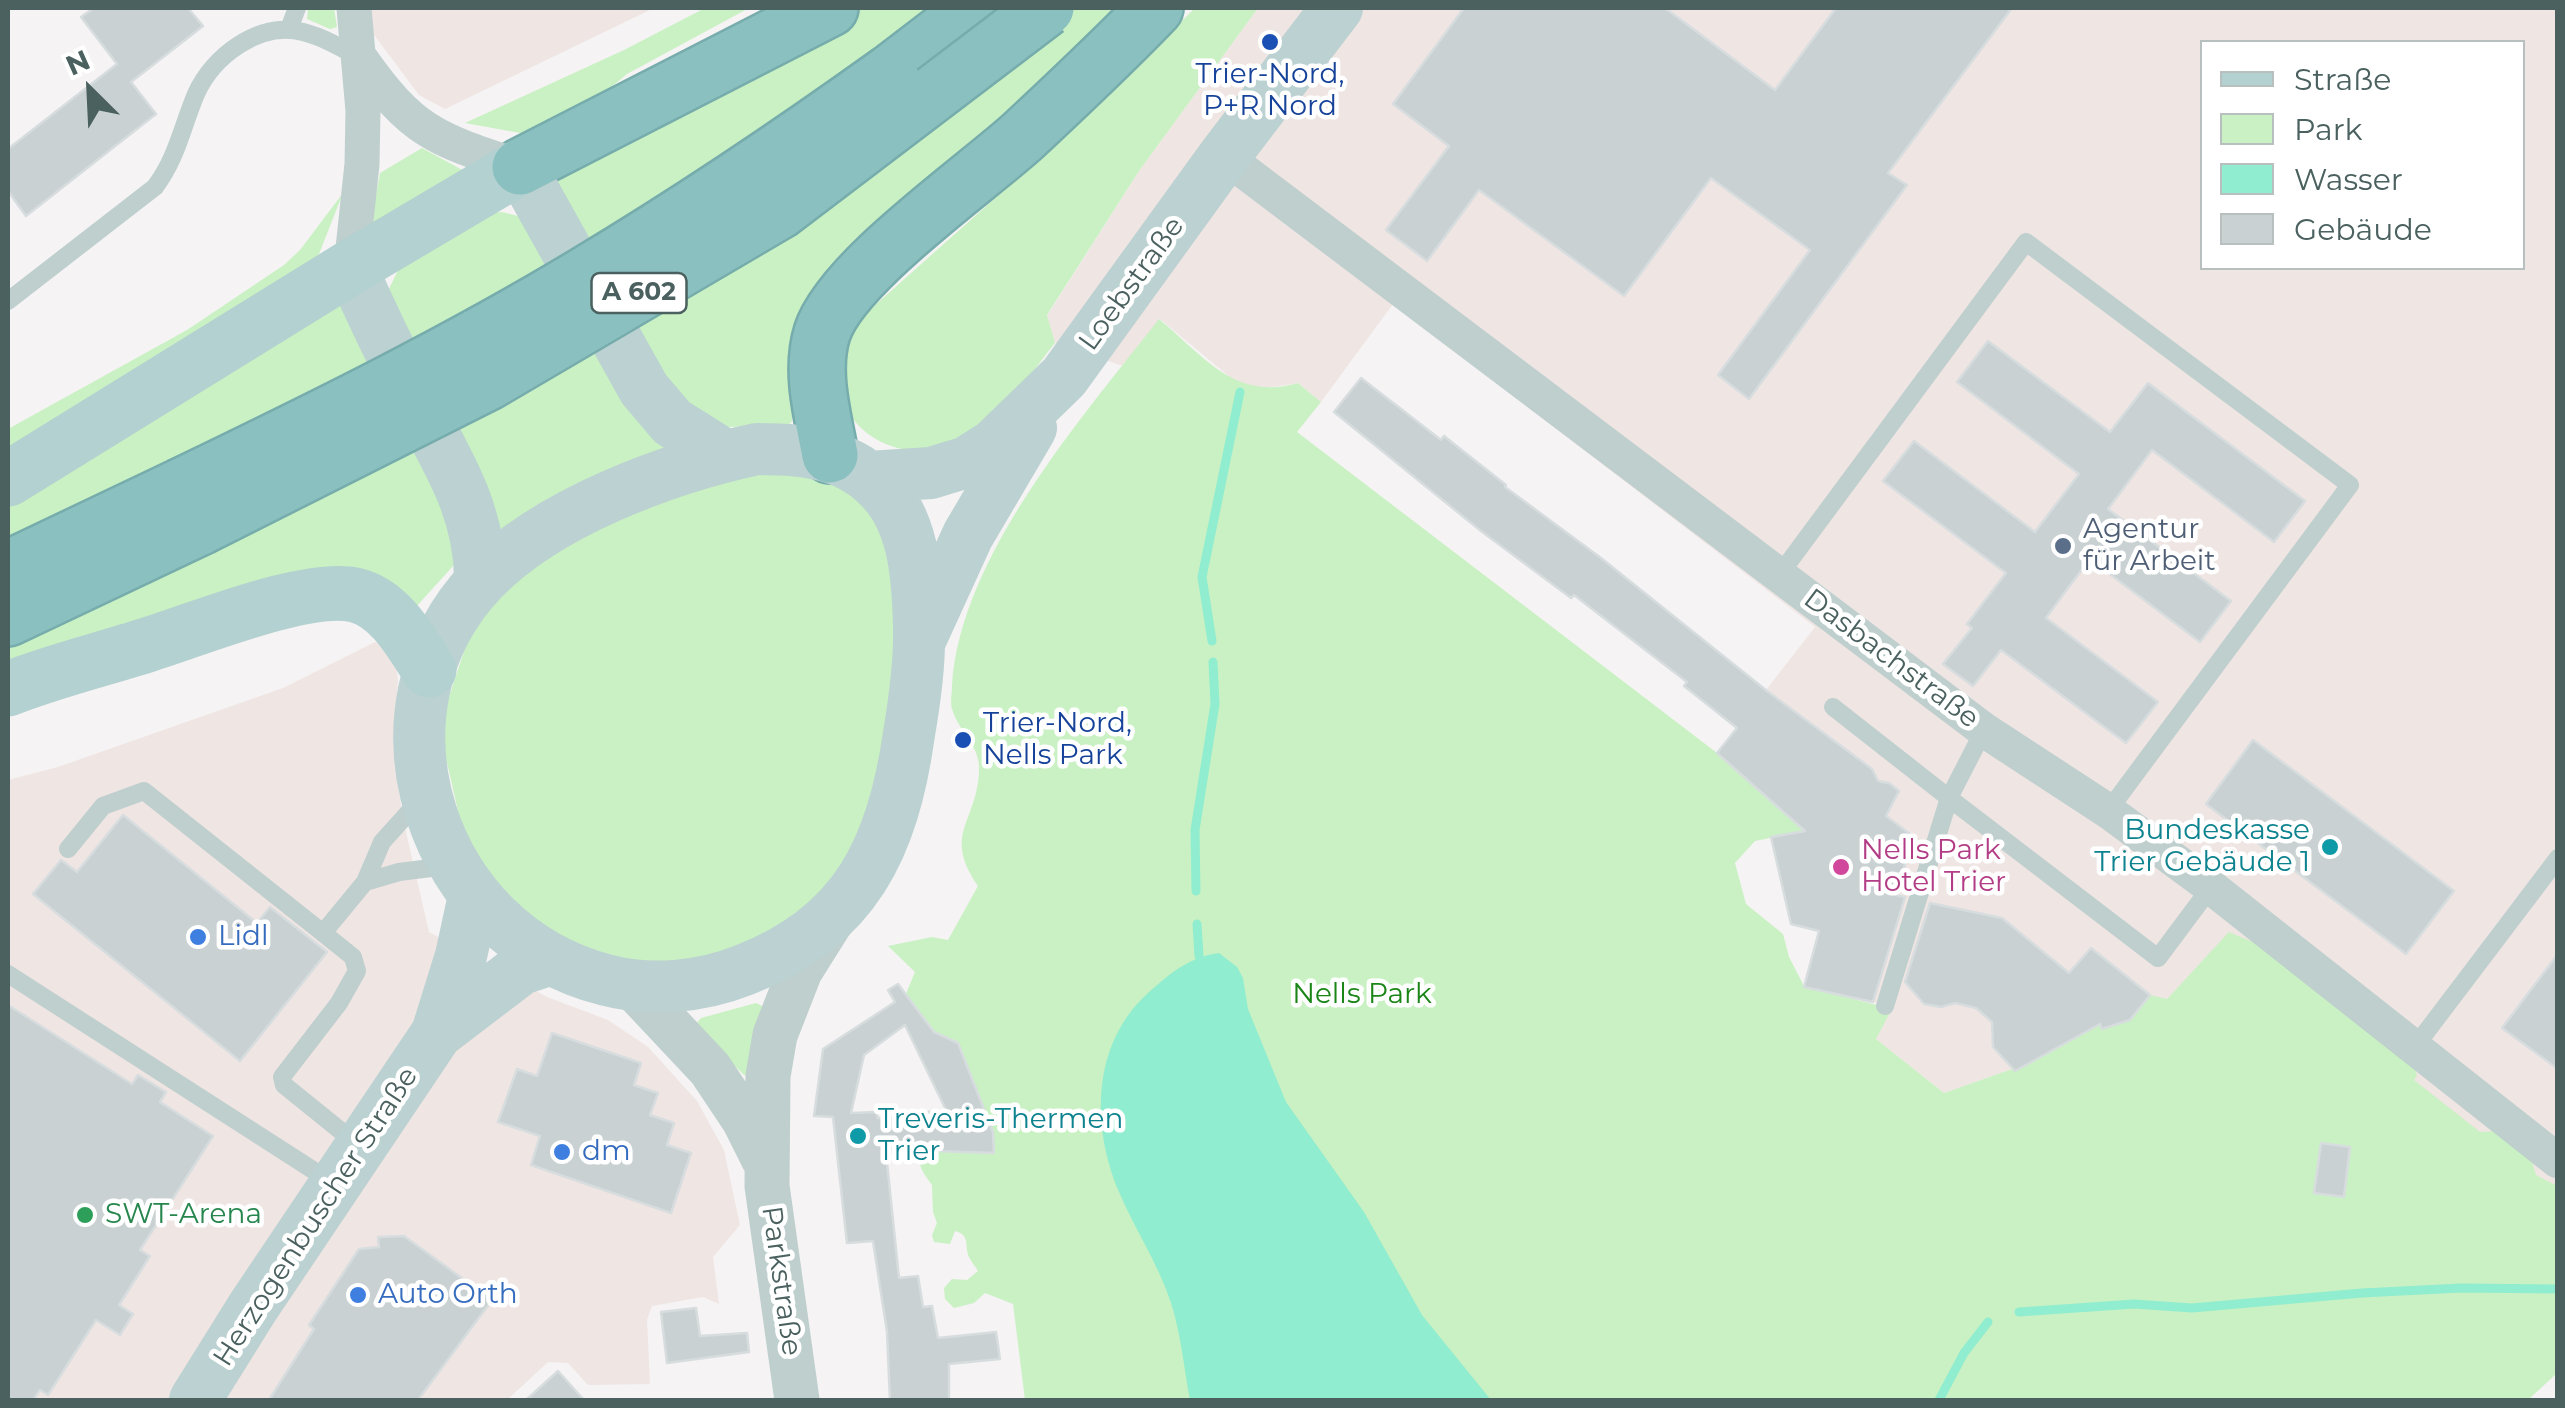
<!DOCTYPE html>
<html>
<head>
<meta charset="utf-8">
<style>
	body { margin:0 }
	#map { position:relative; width:2565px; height:1408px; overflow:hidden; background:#f5f3f4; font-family:Montserrat,sans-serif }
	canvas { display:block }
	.frame { position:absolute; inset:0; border:10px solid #4a615f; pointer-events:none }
	.legend { position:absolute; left:2200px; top:40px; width:325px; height:230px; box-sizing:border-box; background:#fff; border:2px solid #b7c0bf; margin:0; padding:12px 18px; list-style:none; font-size:30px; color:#4a615f }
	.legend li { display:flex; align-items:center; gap:20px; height:50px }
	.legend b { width:50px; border:2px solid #b7c0bf }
	.north { position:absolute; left:40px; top:40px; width:100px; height:100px; -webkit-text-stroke:8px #fff; paint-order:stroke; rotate:336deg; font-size:28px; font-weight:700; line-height:40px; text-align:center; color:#4a615f }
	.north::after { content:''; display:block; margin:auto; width:35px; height:45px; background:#4a615f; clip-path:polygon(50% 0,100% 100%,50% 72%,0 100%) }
</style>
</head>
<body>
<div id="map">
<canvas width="2565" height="1408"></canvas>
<div class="frame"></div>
<ul class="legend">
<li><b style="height:12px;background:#b3d1d0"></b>Straße</li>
<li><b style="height:28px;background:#caf1c3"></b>Park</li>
<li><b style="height:28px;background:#91edcf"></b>Wasser</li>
<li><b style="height:28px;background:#cad1d2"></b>Gebäude</li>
</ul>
<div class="north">N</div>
</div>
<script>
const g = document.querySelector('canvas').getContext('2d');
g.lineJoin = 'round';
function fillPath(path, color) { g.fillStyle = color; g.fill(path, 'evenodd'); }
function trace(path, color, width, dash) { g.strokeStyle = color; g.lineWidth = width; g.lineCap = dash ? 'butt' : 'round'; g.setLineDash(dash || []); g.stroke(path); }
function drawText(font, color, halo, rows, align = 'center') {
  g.font = font + ' Montserrat,sans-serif'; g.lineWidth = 9; g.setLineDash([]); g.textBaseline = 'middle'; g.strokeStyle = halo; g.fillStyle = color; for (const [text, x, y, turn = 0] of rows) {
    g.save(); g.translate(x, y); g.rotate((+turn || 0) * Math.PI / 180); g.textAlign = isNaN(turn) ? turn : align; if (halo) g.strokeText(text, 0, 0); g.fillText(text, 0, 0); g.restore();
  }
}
fillPath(new Path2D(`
	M354,8H654L445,109L419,95Z
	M1258,8H2557V1191L2445,1106L2256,950H2214L2167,999L2130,1020L2017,1070L2012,1069L1944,1093L1876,1039L1891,1010L1877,1003L1804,987L1819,931L1791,924L1771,837L1804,830L1717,753L1815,627L1393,304L1321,402L1298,383L1260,389L1237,383L1160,319L1123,366L1055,343L1047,316L1139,171ZM2202,42H2522V268H2202Z
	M375,642L384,644L396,666L398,681L394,730L396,771L403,819L429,932L547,997L608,1020L648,1047L697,1101L724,1150L740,1225L713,1257L719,1304L703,1297L652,1306L647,1320L650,1384L588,1385L568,1363L548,1362L507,1400H8V780L58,767L283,688Z`), '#efe5e3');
fillPath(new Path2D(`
	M308,8H334L337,27L330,29L307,19Z
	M705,8H749L627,74L591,104L544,128L520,133L465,123L624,50Z
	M864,8H1128L791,375L792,421L788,426L721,427L672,402L550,173Z
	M1195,8H1258L1139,171L1047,315L1055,343C1035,368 997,422 973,437C934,462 874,454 849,413C840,397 839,369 835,352L855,323L1029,168Z
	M422,148L466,172L369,232L380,173Z
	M343,193L319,254L299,277L8,459V429L187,330L284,265L300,250Z
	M502,212L518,216L671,446L494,534L385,297L402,262L488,213Z
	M343,301L453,498L454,565L415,608L375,580L8,674V647L213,552L168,464L8,542V502Z
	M1159,319C1205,357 1234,401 1298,383L1321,402L1297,432L1717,753L1805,831L1755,841L1735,863L1746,904L1783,934L1789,957L1804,986L1892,1009L1876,1039L1944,1093L2012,1069L2017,1070L2096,1017L2103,1029L2130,1020L2150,995L2167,999L2229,932L2255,943L2410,1051L2417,1075L2414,1080L2480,1132L2499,1131L2532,1162L2536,1175L2557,1186V1373L2528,1400H1025L1013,1304L985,1293L974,1303L954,1308L945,1299L944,1288L952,1279L967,1280L978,1271C976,1267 972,1263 970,1259C963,1246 972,1236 955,1231L950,1244L934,1242L932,1235L937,1223L933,1212L932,1185C923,1172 911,1159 929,1146L993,1132L958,1043L934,1032L905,996L915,972L888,946L932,937L948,940L978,886C942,833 977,823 979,771C981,746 958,731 952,709C950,703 952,693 952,686C960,556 1082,418 1159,319Z
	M806,466L876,510L903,629L872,825L812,911L720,960L657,969L549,936L467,851L439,727L472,627L540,556L667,493Z
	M756,1003L775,1012L750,1077L744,1075L694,1026L701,1018Z`), '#caf1c3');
fillPath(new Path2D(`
	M1219,953L1237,967L1243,978L1248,1009L1286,1102L1364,1212L1422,1315L1491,1400H1190C1184,1369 1181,1334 1171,1303C1158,1263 1135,1230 1119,1192C1091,1126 1092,1044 1147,994C1169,974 1189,957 1219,953Z`), '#91edcf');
trace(new Path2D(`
	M1212,641L1202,577L1240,392
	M1196,891L1195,830L1215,704L1213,662
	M1197,924L1199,956
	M2019,1312L2134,1304L2192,1308L2362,1293L2461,1288L2558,1289
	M1939,1400L1964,1353L1988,1322`), '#91edcf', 9);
const building = new Path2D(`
	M94,8H188L203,26L131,82L156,114L26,216L8,191V149L117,64L81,17Z
	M1464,8H1665L1775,90L1836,8H2012L1888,173L1907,185L1749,399L1718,375L1810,250L1711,178L1624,296L1479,190L1427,261L1386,230L1449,146L1393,104Z
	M1988,341L2110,432L2148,383L2305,501L2274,542L2152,450L2108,509L2231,601L2200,642L2090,559L2068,588L2046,618L2158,702L2126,743L2001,650L1973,686L1943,664L1972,628L1967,624L2006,573L1883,481L1914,441L2035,532L2079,474L1957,382Z
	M1361,378L1441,440L1444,436L1506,485L1505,487L1601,558L1767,691L1872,769L1878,781L1889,783L1899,791L1886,816L1914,837L1895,895L1905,897L1873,1002L1804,987L1819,931L1791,924L1771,837L1805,831L1717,753L1737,728L1684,686L1687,682L1574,595L1571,598L1481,531L1334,412Z
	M2253,740L2454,891L2406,954L2206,804Z
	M123,815L257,923L270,907L327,952L240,1061L33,894L61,860L77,872Z
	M1930,903L2002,918L2069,973L2091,948L2150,995L2130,1020L2102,1029L2100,1024L2015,1071L1993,1047L1992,1022L1976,1008L1955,1003L1941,1007L1924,1004L1905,982Z
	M2558,954V1069L2502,1028Z
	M898,984L934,1032L958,1043L993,1132L994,1153L934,1151L933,1147L886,1153L899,1278L918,1276L923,1307L932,1306L938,1338L996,1332L1000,1359L949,1364V1400H890L887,1332L873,1241L847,1243L833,1117L814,1116L823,1049L895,1002L888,990ZM905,1025L946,1110L878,1118L876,1112L851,1113L864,1055Z
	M8,1005L132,1084L138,1075L166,1092L160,1102L213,1136L140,1250L150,1256L119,1305L133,1314L120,1335L96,1320L48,1395L40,1390L33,1400H8Z
	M552,1033L641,1063L634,1085L658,1093L650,1115L674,1123L667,1145L691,1153L671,1213L531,1165L540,1136L498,1122L517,1069L537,1076Z
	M2321,1143L2350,1147L2344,1197L2314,1193Z
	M404,1236L492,1300L418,1400H269L314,1329L309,1325L359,1249L379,1247L378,1237Z
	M696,1308L700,1336L747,1333L749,1352L667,1363L661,1312Z
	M558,1371L584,1400H526Z`);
fillPath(building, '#cad1d2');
trace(building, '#d7ddde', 2.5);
const motorway = new Path2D(`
	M890,73L975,8
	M520,167L830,8
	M830,455C823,417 810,372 822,333C841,273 972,182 1023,136C1068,94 1113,52 1155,8
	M8,569L180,487
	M8,618L200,527`);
trace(motorway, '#76acac', 60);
trace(new Path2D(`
	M289,29L297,8
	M8,301L155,187C177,158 182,127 196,94C213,56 259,21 303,32C323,37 342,48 360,58
	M1780,574L2026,242L2350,485L2108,811
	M1833,707L1949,798L1885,1006
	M1984,730L1949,798L2158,958L2211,887
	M68,849L103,806L144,791L323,933
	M365,882L399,872L447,866
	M8,974L330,1181
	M2414,1048L2558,858
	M357,1144L284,1085L282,1077L339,1003L357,971L353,957L323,933L365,882L382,842L409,812L418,796`), '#becfce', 18);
trace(new Path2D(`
	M361,59C413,133 436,139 520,167
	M1224,156L1984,730L2108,811L2211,887L2558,1161
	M351,267L362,164L363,111L354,8`), '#becfce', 35);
trace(new Path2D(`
	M632,986L710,1069L744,1120L764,1160
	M797,1400L767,1186L768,1076L775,1035L800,971L832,920`), '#becfce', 45);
trace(new Path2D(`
	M520,167L644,389L672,422L726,456
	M351,267C370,310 390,352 412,394C444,456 481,508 480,582
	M757,449C806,449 851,453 885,493C915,527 918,583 919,627C920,663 915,698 909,734C893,847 856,927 744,970C701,987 651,992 606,980C432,936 355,712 483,579C548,512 668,468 757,449Z
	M869,477L931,473L967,462L994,445L1064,377L1224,156L1337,8
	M921,638L968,535L1031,428
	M437,1033L521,969L551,959
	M195,1400L253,1307L437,1033L461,956L474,896`), '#bcd1d1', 52);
trace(new Path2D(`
	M8,479L351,267L520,167
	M8,689C53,671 100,660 147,645C196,630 307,584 355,595C390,603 411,642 429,670`), '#b3d1d0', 55);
trace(motorway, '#8bc0c0', 55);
const motorwayBridge = new Path2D(`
	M180,487C317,421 454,354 585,275C690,212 791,144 890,73
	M200,527L488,382L779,211L1046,8`);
trace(motorwayBridge, '#76acac', 60, []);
trace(motorwayBridge, '#8bc0c0', 55);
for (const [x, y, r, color] of [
	[1270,42,10,"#1a4fb4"],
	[2063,546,10,"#5c6f8a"],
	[963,740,10,"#1a4fb4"],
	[2330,847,10,"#0f9aa8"],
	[1841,867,10,"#d1479c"],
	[198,937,10,"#3f7fe0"],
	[858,1136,10,"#0f9aa8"],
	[562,1152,10,"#3f7fe0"],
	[85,1215,10,"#2e9e5b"],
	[358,1295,10,"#3f7fe0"]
]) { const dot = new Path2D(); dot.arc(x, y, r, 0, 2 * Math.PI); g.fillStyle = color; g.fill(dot); trace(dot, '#fff', 4); }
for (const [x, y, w] of [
	[639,293,95]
]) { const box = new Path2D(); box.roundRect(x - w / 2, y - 20, w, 40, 8); g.fillStyle = '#fff'; g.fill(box); trace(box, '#4a615f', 2.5); }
drawText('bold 25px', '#4a615f', null, [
	["A 602",639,293]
]);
drawText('28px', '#164399', '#fff', [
	["Trier-Nord,",1270,75],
	["P+R Nord",1270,107],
	["Trier-Nord,",983,724,"left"],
	["Nells Park",983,756,"left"]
]);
drawText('28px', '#4a615f', '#fff', [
	["Loebstraße",1132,284,-54],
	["Dasbachstraße",1891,659,37],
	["Herzogenbuscher Straße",316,1217,-57],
	["Parkstraße",781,1281,82]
]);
drawText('28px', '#4e5e75', '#fff', [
	["Agentur",2083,530],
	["für Arbeit",2083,562]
], 'left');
drawText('28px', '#0d838f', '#fff', [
	["Bundeskasse",2310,831],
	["Trier Gebäude 1",2310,863],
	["Treveris-Thermen",878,1120,"left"],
	["Trier",878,1152,"left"]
], 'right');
drawText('28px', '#b23c85', '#fff', [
	["Nells Park",1861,851],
	["Hotel Trier",1861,883]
], 'left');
drawText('28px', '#366cbe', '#fff', [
	["Lidl",218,937],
	["dm",582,1152],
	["Auto Orth",378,1295]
], 'left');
drawText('28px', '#1b8518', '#fff', [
	["Nells Park",1362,995]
]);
drawText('28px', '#27864d', '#fff', [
	["SWT-Arena",105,1215]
], 'left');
</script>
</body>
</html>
